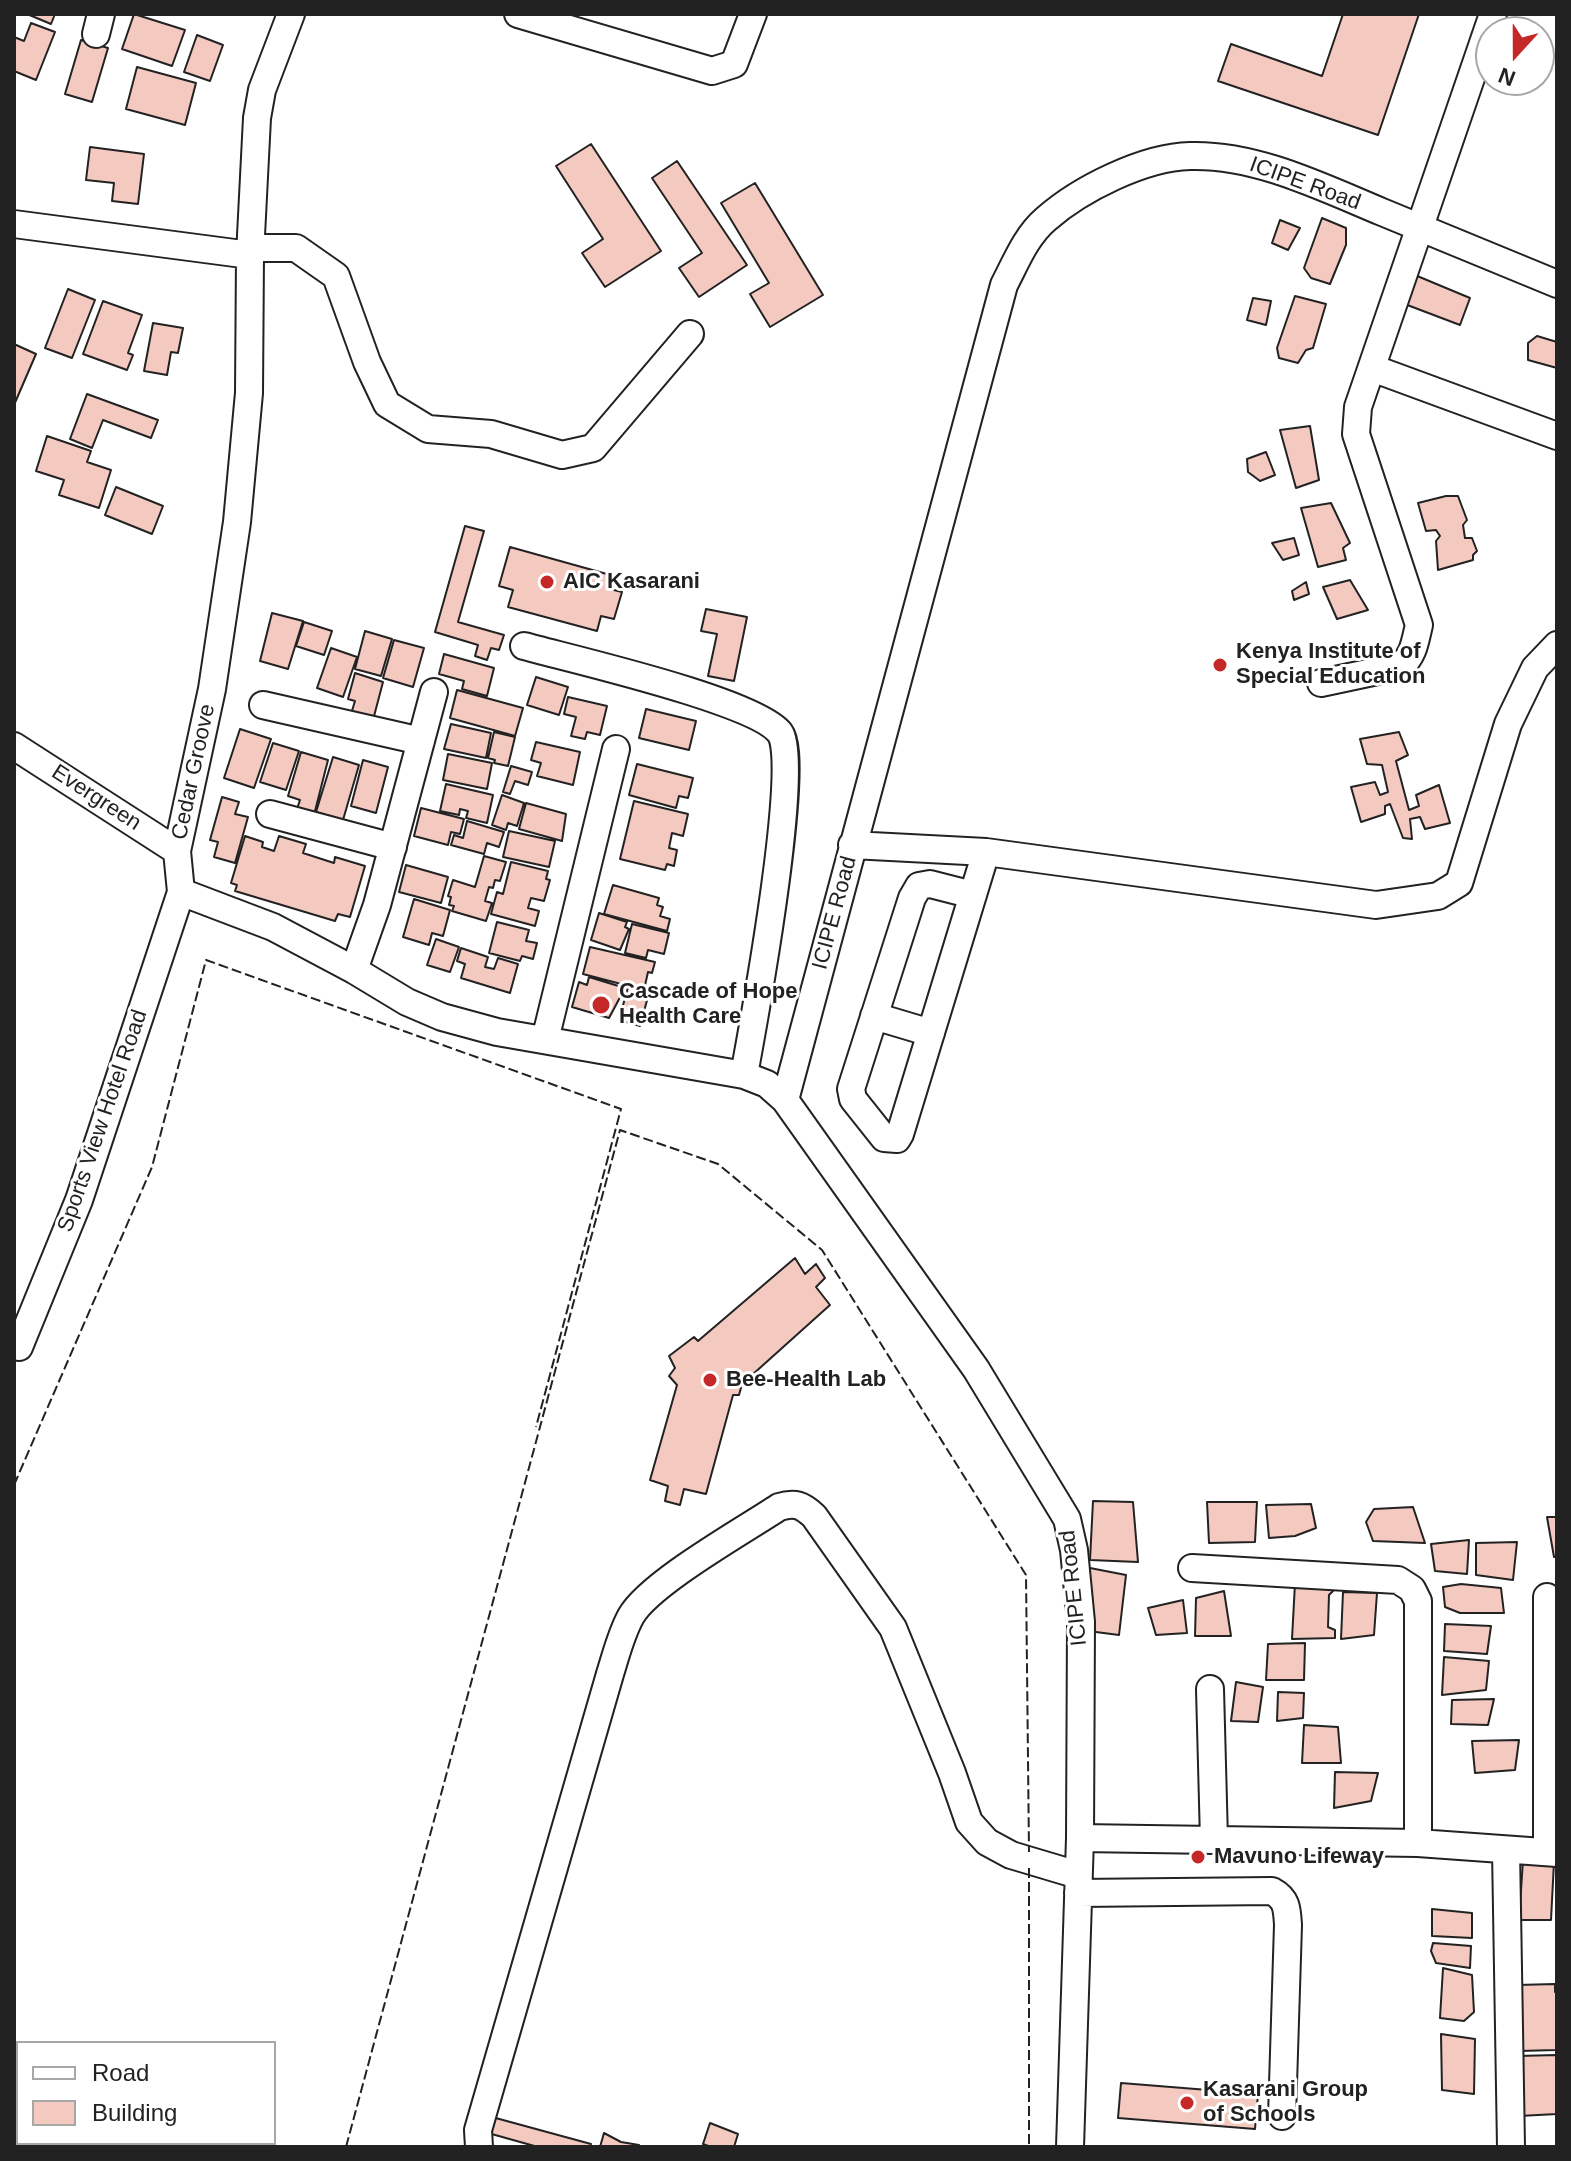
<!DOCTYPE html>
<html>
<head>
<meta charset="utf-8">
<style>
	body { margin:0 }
	#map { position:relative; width:1571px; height:2161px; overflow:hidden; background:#fff; font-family:Helvetica,sans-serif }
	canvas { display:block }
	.frame { position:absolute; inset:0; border:16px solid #222; pointer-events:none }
	.legend { position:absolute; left:16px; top:2041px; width:260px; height:104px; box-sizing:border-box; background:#fff; border:2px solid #a7a7a7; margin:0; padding:10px 14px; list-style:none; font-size:24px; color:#222 }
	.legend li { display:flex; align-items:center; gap:16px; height:40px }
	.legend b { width:40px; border:2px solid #a7a7a7 }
	.north { position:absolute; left:1475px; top:16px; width:80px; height:80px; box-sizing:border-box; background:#fff; border:2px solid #a7a7a7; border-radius:50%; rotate:201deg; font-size:22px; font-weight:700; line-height:32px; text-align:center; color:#222 }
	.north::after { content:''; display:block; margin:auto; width:28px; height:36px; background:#c62828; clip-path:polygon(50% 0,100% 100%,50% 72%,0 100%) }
</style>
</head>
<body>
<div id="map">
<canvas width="1571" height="2161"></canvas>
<div class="frame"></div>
<ul class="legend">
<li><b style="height:10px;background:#fff"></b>Road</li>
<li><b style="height:22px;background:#f3c9c0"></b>Building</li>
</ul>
<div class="north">N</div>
</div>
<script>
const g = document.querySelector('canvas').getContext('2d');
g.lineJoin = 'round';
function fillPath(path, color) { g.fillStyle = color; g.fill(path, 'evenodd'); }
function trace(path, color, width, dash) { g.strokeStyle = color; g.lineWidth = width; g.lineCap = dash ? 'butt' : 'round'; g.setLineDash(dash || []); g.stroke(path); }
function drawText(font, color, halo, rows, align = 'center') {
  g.font = font + ' Helvetica,sans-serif'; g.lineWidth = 6; g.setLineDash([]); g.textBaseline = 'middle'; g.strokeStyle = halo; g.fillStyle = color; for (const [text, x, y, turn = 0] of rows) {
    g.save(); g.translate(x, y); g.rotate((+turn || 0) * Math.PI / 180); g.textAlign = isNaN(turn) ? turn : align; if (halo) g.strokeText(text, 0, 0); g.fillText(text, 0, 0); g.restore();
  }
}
const building = new Path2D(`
	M27,14H55L51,24Z
	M134,14L185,30L172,66L122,49Z
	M1343,14H1419L1378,135L1218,81L1231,44L1322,76Z
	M31,23L55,32L36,80L14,71V37L24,41Z
	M197,35L223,45L210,81L184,72Z
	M81,40L108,48L92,102L65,94Z
	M137,67L196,83L185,125L126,109Z
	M591,144L661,251L605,287L582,253L603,239L556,166Z
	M90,147L144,154L138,204L112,201L114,183L86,180Z
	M677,161L747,265L699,297L679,268L702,253L652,178Z
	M755,183L823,295L770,327L750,294L769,283L721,203Z
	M1322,218L1346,228V245L1330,284L1311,278L1304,268Z
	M1280,220L1300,228L1288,250L1272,243Z
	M1410,273L1470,298L1460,325L1402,303Z
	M68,289L95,300L72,358L45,348Z
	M1295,296L1326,304L1313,348L1306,350L1298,363L1279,358L1277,348Z
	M1253,298L1271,301L1266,325L1247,320Z
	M103,301L142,315L128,353L133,355L127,370L83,354Z
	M153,323L183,328L178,353L171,352L167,375L144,371Z
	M1537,336L1557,342V368L1528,360V343Z
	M14,344L36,354L14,405Z
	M87,394L158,420L151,438L103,420L92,448L70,439Z
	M1310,426L1319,480L1296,488L1280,430Z
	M47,436L91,451L87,462L111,470L99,508L59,495L64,480L36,471Z
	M1266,452L1275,475L1260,481L1248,472L1247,459Z
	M116,487L163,506L152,534L105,515Z
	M1446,496H1458L1467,520L1463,525L1465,538H1472L1477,551L1473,555V560L1438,570L1436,541L1440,536L1436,530L1426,531L1418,503Z
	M1331,503L1350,543L1343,548L1346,560L1318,567L1301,508Z
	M465,526L484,531L458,622L504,635L499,650L491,648L487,660L475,656L478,645L435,632Z
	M1294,538L1299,555L1283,560L1272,543Z
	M510,547L614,576L610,589L622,592L614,619L601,616L597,631L508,607L513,590L499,586Z
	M1350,580L1368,610L1337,619L1323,587Z
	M1306,582L1309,594L1294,600L1292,591Z
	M706,609L747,617L734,681L708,676L717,634L701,631Z
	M272,613L303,621L288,669L260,661Z
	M304,622L332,631L324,655L296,646Z
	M365,631L392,639L381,676L355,669Z
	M394,640L424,648L413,687L383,678Z
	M331,648L357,657L343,697L317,688Z
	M444,654L494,668L487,696L462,689L464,681L439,674Z
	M355,673L383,682L373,720L351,714L355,701L348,699Z
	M536,677L568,687L559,715L527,705Z
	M457,690L523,708L515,736L450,718Z
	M568,697L607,706L600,735L587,732L585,739L571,736L576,717L564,714Z
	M646,709L696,721L689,750L639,738Z
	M451,724L491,733L486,758L444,749Z
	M240,729L271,739L254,788L224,778Z
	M494,732L515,737L508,766L494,763L495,760L488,758Z
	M1399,732L1408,755L1396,761L1409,810L1419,806L1416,795L1439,785L1450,823L1425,829L1420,817L1410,819L1412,839L1403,838L1390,804L1385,806V814L1361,822L1351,787L1375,782L1380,795L1388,792L1382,765L1367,764L1360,739Z
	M536,742L580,752L573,785L537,776L541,763L531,760Z
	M273,743L299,751L286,790L260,782Z
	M301,752L328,760L314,815L297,809L300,800L288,796Z
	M448,754L492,763L487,789L443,780Z
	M333,757L359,765L343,820L316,812Z
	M363,760L388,767L376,813L351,806Z
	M637,764L693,778L688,798L679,796L676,808L629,795Z
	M511,766L532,772L528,785L515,781L510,794L503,792Z
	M446,784L493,795L487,823L466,818L468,811L460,809L459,815L440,811Z
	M502,795L524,803L517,826L508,823L506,830L492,825Z
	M222,797L239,802L235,814L248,817L235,863L214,857L218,842L210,840Z
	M634,801L688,814L683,836L672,833L669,848L677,850L674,866L667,864L665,870L620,859Z
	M526,803L566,814L562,841L519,829Z
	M421,808L464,819L460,834L451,832L448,845L414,836Z
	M467,821L504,832L499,847L487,843L484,854L451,845L454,835L463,838Z
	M509,831L555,841L549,867L503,857Z
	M245,836L263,842L262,847L274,851L279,836L306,844L303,853L334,863L335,857L365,866L350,917L338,914L335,921L235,891L237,885L231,883Z
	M484,856L506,862L500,881L495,880L493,888L489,887L485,901L492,903L486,921L452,911L454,906L449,905L451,897L448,896L453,880L475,887Z
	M511,862L548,871L546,879L550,880L544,901L531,898L528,908L539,911L535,926L491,914L497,892L503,894Z
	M406,865L448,877L441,903L399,892Z
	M613,885L659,898L657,905L663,907L660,916L670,919L667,931L604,914Z
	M414,899L450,910L443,936L432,933L429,945L403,937Z
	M599,913L627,922L625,927L629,929L620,950L591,940Z
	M497,922L529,930L526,941L537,943L533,959L522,956L520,961L489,953Z
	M632,924L669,933L664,954L648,950L646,958L625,953Z
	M436,939L459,947L450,972L427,965Z
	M590,947L655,962L652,973L648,972L644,990L583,974Z
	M461,948L488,957L485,967L494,969L498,958L518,964L510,993L461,978L465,964L457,961Z
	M589,977L625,988L609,1018L572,1007L579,982L587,985Z
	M628,987L649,993L640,1026L619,1020Z
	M795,1258L805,1274L816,1264L825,1278L816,1287L830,1305L742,1384L739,1395H733L706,1494L684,1489L680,1505L665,1501L668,1486L650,1480L677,1385L669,1376L675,1368L669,1356L694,1337L698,1341Z
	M1093,1501L1133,1502L1138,1562L1090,1560Z
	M1207,1502H1257L1255,1542L1209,1543Z
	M1311,1504L1316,1528L1295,1536L1269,1538L1266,1505Z
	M1413,1507L1425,1543L1373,1541L1366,1522L1374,1509Z
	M1547,1517H1557V1557H1554Z
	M1469,1540L1467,1574L1435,1571L1431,1544Z
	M1517,1542L1513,1580L1476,1575V1543Z
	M1090,1568L1126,1575L1119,1635L1088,1631Z
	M1295,1583L1333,1584V1591L1329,1595L1328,1627L1335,1630V1638L1292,1639Z
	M1461,1584L1501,1588L1504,1613H1460L1445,1607L1443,1587Z
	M1224,1591L1231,1636H1195L1196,1598Z
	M1343,1592L1377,1593L1374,1635L1341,1639Z
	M1183,1600L1187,1633L1156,1635L1148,1608Z
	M1445,1624L1491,1626L1487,1654L1444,1651Z
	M1305,1643L1304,1680H1266L1268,1644Z
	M1444,1657L1489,1661L1486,1690L1442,1695Z
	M1236,1682L1263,1687L1258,1722L1231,1721Z
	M1278,1692L1304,1693L1303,1718L1277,1721Z
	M1494,1699L1488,1725L1451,1724L1452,1700Z
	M1304,1725L1338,1727L1341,1763H1302Z
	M1519,1740L1515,1770L1475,1773L1472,1741Z
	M1335,1772L1378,1773L1371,1801L1334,1808Z
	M1523,1860L1554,1862L1551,1920H1519Z
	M1432,1909L1472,1913V1938L1432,1936Z
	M1433,1943L1471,1946L1470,1968L1436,1963L1431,1951Z
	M1443,1968L1472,1975L1474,2012L1464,2021L1440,2018Z
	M1555,1984V1992H1557L1556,2050L1519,2051L1517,1985Z
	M1441,2034L1475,2039L1474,2094L1442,2090Z
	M1557,2055V2114L1519,2116L1517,2056Z
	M1121,2083L1258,2094L1255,2129L1118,2118Z
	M492,2117L591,2144L590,2147H538L488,2133Z
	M710,2123L738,2134L734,2147H711L703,2144Z
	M604,2133L621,2142L639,2145L638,2147H600Z`);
fillPath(building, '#f3c9c0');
trace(building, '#222', 2);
const minor = new Path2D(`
	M291,14L262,90L257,118L250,255L249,393L237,522L212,689L177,851L181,892L273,927L354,970L407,1002L442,1017L497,1032L744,1075L767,1084L785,1100
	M518,14L712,71L734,64L753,14
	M96,34L101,14
	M14,224L250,255
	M251,248H296L336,276L367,362L387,404L428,429L491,434L562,455L593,448L690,334
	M1372,368L1557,436
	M524,646C571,659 756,701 780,733C802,762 753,1026 744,1075
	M1321,683L1401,666C1414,655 1415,641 1419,625L1356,434L1358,407L1493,14
	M263,705L421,741
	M14,746L177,851
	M270,814L393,847
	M852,845L986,852L1376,905L1438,896L1459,883L1508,724L1535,668L1557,645
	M973,895L930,884L919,886L912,898L851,1089L853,1099L884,1138L897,1139L900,1134L986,852
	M354,970L377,905L434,692
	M874,1016L931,1033
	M545,1040L616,749
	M19,1347L79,1200L181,892
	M1192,1568L1398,1580L1412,1589L1418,1601V1843
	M1547,1597V1852
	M1210,1689L1214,1840
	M1080,1838L1418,1843L1557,1853
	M1506,1850L1511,2147
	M1078,1893L1272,1891C1287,1899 1287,1909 1288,1925L1282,2116
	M479,2147L478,2130L610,1674C616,1655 621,1634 631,1616C650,1583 743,1531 779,1507C795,1502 802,1505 814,1516L893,1628L952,1773L969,1822L987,1842L1011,1855L1078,1875
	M1070,2147L1080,1838L1081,1622L1074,1550L1067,1519L976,1369L785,1100L1004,285C1016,262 1026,236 1046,219C1080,189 1144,157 1190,156C1256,154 1322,187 1382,212C1440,236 1499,260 1557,284`);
trace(minor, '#222', 30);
trace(minor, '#fff', 26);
trace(new Path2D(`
	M14,1485L152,1167L206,960L621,1109L536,1427
	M1029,1868V2147
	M346,2147L620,1130L718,1164L822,1250L1026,1575L1029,1852`), '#222', 2, [10, 4]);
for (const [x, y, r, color] of [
	[547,582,8,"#c62828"],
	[1220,665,8,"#c62828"],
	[601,1005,10,"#c62828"],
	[710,1380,8,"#c62828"],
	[1198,1857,8,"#c62828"],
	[1187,2103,8,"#c62828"]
]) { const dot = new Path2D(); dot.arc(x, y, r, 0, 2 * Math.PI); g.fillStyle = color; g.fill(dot); trace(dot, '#fff', 3); }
drawText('22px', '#222', '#fff', [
	["ICIPE Road",1305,184,20],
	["Cedar Groove",194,772,-78],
	["Evergreen",96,798,33],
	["ICIPE Road",835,913,-75],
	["Sports View Hotel Road",103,1121,-71],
	["ICIPE Road",1074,1588,-96]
]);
drawText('bold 22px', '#222', '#fff', [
	["AIC Kasarani",563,582],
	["Kenya Institute of",1236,652],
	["Special Education",1236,677],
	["Cascade of Hope",619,992],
	["Health Care",619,1017],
	["Bee-Health Lab",726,1380],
	["Mavuno Lifeway",1214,1857],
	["Kasarani Group",1203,2090],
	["of Schools",1203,2115]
], 'left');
</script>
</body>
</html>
